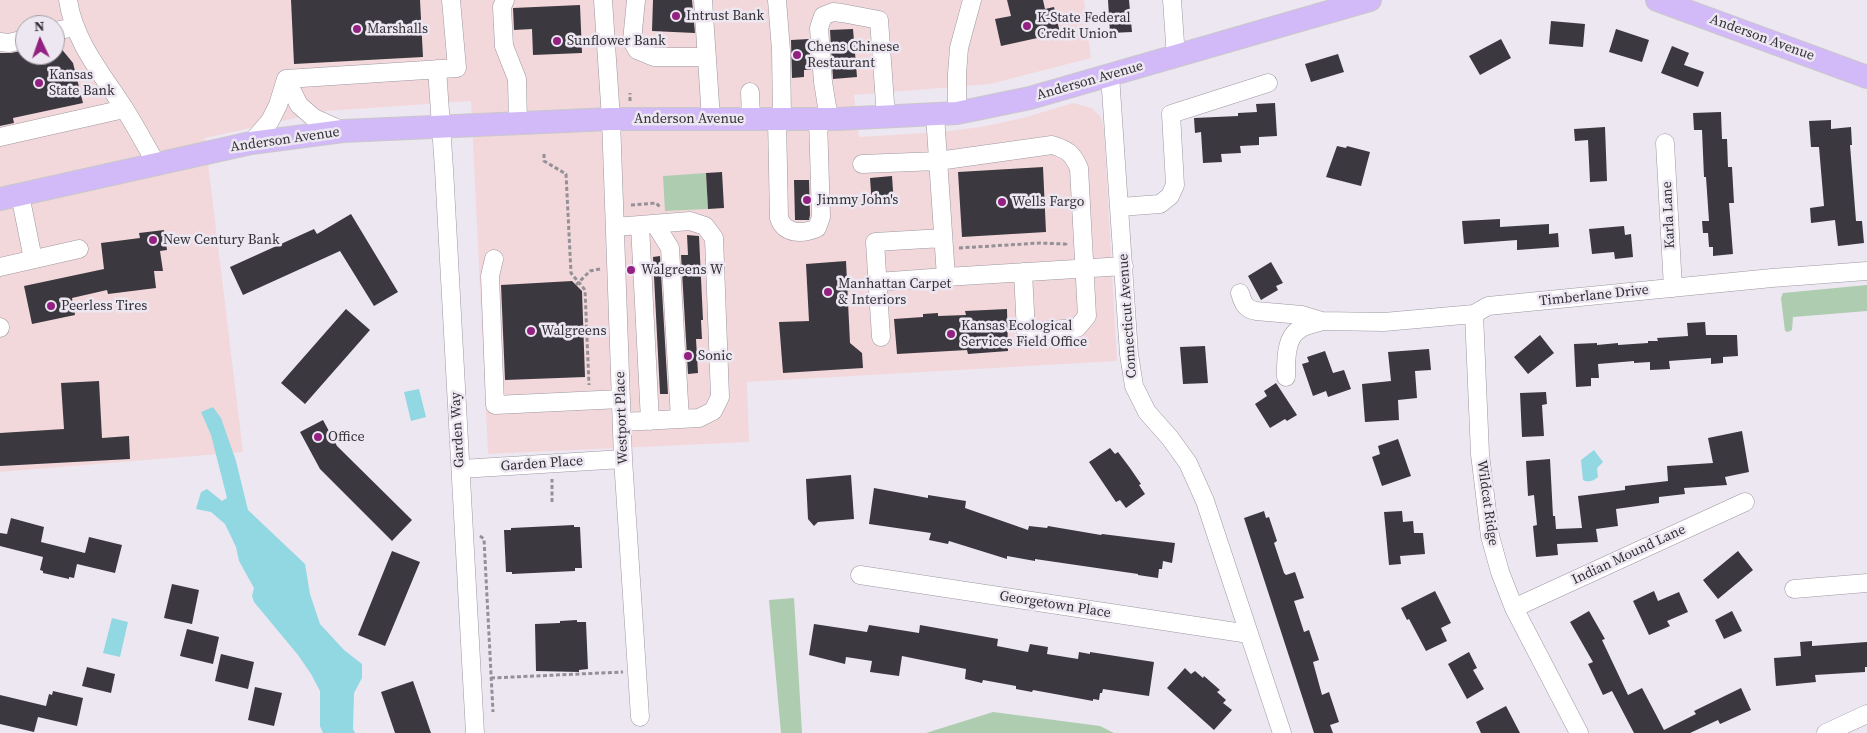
<!DOCTYPE html>
<html>
<head>
<meta charset="utf-8">
<style>
	body { margin:0 }
	#map { position:relative; width:1867px; height:733px; overflow:hidden; background:#ede7f2; font-family:"Source Serif 4",serif }
	canvas { display:block }
	.north { position:absolute; left:15px; top:15px; width:50px; height:50px; box-sizing:border-box; background:#ede7f2; border:1px solid #a39ea6; border-radius:50%; rotate:357deg; font-size:14px; font-weight:700; line-height:20px; text-align:center; color:#333135 }
	.north::after { content:''; display:block; margin:auto; width:18px; height:22px; background:#932181; clip-path:polygon(50% 0,100% 100%,50% 72%,0 100%) }
</style>
</head>
<body>
<div id="map">
<canvas width="1867" height="733"></canvas>
<div class="north">N</div>
</div>
<script>
const g = document.querySelector('canvas').getContext('2d');
g.lineJoin = 'round';
function fillPath(path, color) { g.fillStyle = color; g.fill(path, 'evenodd'); }
function trace(path, color, width, dash) { g.strokeStyle = color; g.lineWidth = width; g.lineCap = dash ? 'butt' : 'round'; g.setLineDash(dash || []); g.stroke(path); }
function drawText(font, color, halo, rows, align = 'center') {
  g.font = font + ' "Source Serif 4",serif'; g.lineWidth = 5; g.setLineDash([]); g.textBaseline = 'middle'; g.strokeStyle = halo; g.fillStyle = color; for (const [text, x, y, turn = 0] of rows) {
    g.save(); g.translate(x, y); g.rotate((+turn || 0) * Math.PI / 180); g.textAlign = isNaN(turn) ? turn : align; if (halo) g.strokeText(text, 0, 0); g.fillText(text, 0, 0); g.restore();
  }
}
fillPath(new Path2D(`
	M0,0H1084L1091,58L990,84L854,95L859,137L941,132L981,127L1023,118L1073,103L1092,108L1101,117L1104,130L1117,361L747,382L749,442L488,454L471,101L327,111L205,138L243,452L0,472ZM25,25H55V55H25Z`), '#f3d8db');
fillPath(new Path2D(`
	M706,173L708,209L665,211L663,176Z
	M1867,285V311L1793,317L1792,330L1788,332L1785,331L1781,298L1783,293Z
	M794,598L802,733H781L769,600Z
	M993,712L1100,726L1114,733H926Z`), '#aeccaf');
fillPath(new Path2D(`
	M419,389L426,417L411,421L404,392Z
	M213,407L221,418L236,461L248,510L305,564L310,594L320,624L344,650L362,664V678L354,693L353,729L355,733H323L320,726V691L311,674L298,655L254,602L252,596L254,588L239,561L236,547L225,524L211,512L196,509L201,492L207,489L222,501L227,498L211,435L201,412Z
	M1594,450L1603,462L1597,468L1598,477C1593,481 1589,483 1583,480L1581,460Z
	M112,618L128,622L120,657L103,653Z`), '#92d8e3');
fillPath(new Path2D(`
	M291,0H420L423,57L294,64Z
	M653,0H692L695,33L652,31Z
	M1007,0H1043L1045,9L1054,7L1060,33L1001,46L995,19L1011,16Z
	M1108,0H1129L1132,32L1110,33Z
	M580,5L582,53L533,55L532,29L514,30L513,8Z
	M1551,21L1585,24L1583,47L1549,44Z
	M853,29L857,77L833,79L830,30Z
	M1616,29L1649,40L1642,62L1609,52Z
	M809,39L811,70H804V77L792,78L791,40Z
	M1501,39L1511,58L1480,75L1469,56Z
	M55,41L73,63L83,103L13,118L14,123L0,126V53H11L25,50V55H55Z
	M1672,46L1689,53L1684,65L1704,72L1698,87L1661,73Z
	M1338,54L1344,72L1311,82L1305,64Z
	M1275,103L1277,136L1259,137V145L1240,146L1241,153L1221,154L1222,162L1203,163L1201,132L1195,133L1194,118L1238,116V113L1257,112L1256,104Z
	M1721,112L1722,139H1727L1728,167H1732L1734,203H1729L1733,254L1713,256V247H1709L1708,233H1703L1702,221H1709L1706,177H1704L1702,130H1694L1693,113Z
	M1831,120V129L1851,127L1852,145H1850L1856,221H1862L1864,243L1838,246L1835,220L1811,223L1810,208L1824,206L1819,147H1811L1809,121Z
	M1605,127L1607,181L1590,182L1588,140L1575,141L1574,129Z
	M1337,146L1346,148L1347,146L1370,152L1361,186L1326,177Z
	M1043,167L1046,232L962,237L958,172Z
	M722,172L724,208L708,209L706,173Z
	M892,176L894,205L872,206L870,178Z
	M794,180H809L810,215L809,220H795Z
	M351,214L398,292L374,306L340,251L243,295L230,267L314,229L317,234Z
	M1500,219V227L1549,224V234L1558,233L1559,247L1517,250V240L1464,244L1462,221Z
	M1624,226L1625,235L1631,234L1633,257L1615,259L1614,252L1592,254L1589,229Z
	M164,230L167,250L160,251L163,271H154L156,288L108,294L107,290L72,298L75,315L32,324L24,286L104,269L101,243L140,238L139,233Z
	M687,235L699,236L703,320H701L702,339H696L698,373L688,374L681,255H688Z
	M660,256L668,394H660L653,257Z
	M846,261L850,343L862,353L863,368L783,373L779,322L809,321L806,264Z
	M1271,262L1283,283L1276,286L1278,290L1261,300L1248,276Z
	M572,281L582,291L585,377L505,380L501,285Z
	M346,309L370,330L305,404L281,383Z
	M1007,309L1008,351L968,354L967,350L897,354L894,319L923,317V314L938,313V316L966,315L965,311Z
	M1705,322L1706,335H1737L1738,356L1723,357V363L1711,364V358L1669,361L1670,369L1650,370V362L1634,363V361L1598,364L1599,378H1591V386L1576,387L1574,344L1597,343V345L1618,343V345L1648,343V341H1658L1657,338L1688,336L1687,323Z
	M1540,335L1554,353L1528,374L1514,357Z
	M1205,346L1208,383L1183,384L1180,347Z
	M1429,349L1431,370L1415,371L1417,398L1398,400L1399,420L1365,422L1362,384L1391,381L1388,352Z
	M1325,351L1333,373L1344,370L1351,389L1328,397L1326,391L1313,396L1302,364L1309,362L1307,357Z
	M99,381L102,438L129,436L130,459L0,466V433L64,429L61,383Z
	M1276,383L1297,415L1287,421L1285,419L1270,428L1255,404L1267,396L1264,391Z
	M1546,392L1547,404L1542,405L1544,436L1522,437L1520,393Z
	M323,420L337,446L412,520L392,541L320,469L300,432Z
	M1742,431L1749,472L1725,477L1727,485L1684,488L1685,494L1659,497V503L1616,509L1618,526L1596,529L1598,542L1557,544L1558,555L1536,557L1533,526L1537,525L1534,495L1528,496L1526,461L1550,459L1553,516H1555L1556,529L1582,528L1578,496L1625,490V486L1668,481L1667,466L1713,463L1708,438Z
	M1398,439L1411,476L1382,486L1372,457L1380,454L1378,446Z
	M1110,448L1115,454L1118,452L1130,468L1141,484L1139,485L1145,494L1126,508L1120,500L1116,502L1089,462Z
	M851,475L854,519L818,522L814,526L808,519L806,479Z
	M874,488L928,498V495L966,501L965,508L1028,530L1029,526L1047,528L1048,526L1101,535L1102,534L1175,543L1172,563L1163,561L1162,569H1159L1158,578L1138,575V574L1035,559V561L1007,556V559L949,541L948,544L929,540L931,533L869,524Z
	M1264,511L1266,518L1269,517L1277,541L1274,543L1284,573L1286,575L1295,572L1304,598L1294,601L1304,632L1309,630L1319,660L1313,662L1322,695L1329,692L1339,722L1330,725L1333,733H1314L1244,518Z
	M1402,511L1403,522L1413,521L1414,533H1423L1425,554L1400,556L1401,564L1389,565L1384,512Z
	M11,518L44,527L41,542L85,553L89,537L122,545L115,573L77,564L74,578L69,577V579L43,573V571L40,570L43,557L0,546V533L7,534Z
	M574,525V527H580L582,568H575V571L512,574V572H506L504,530H511V528Z
	M392,551L420,562L385,646L358,635Z
	M1738,551L1753,570L1718,599L1703,580Z
	M172,584L199,590L192,624L164,618Z
	M1435,591L1451,623L1441,628L1447,641L1426,651L1409,619L1407,620L1401,608Z
	M1654,591L1658,601L1679,592L1688,612L1667,621L1670,626L1649,635L1633,601Z
	M1589,611L1605,639L1602,640L1628,695L1642,688L1664,730L1696,714L1694,711L1741,688L1751,710L1720,724L1718,720L1690,733H1634L1612,691L1603,695L1588,664L1593,662L1570,622Z
	M1732,611L1742,631L1724,639L1715,620Z
	M577,620V622H586L588,669L579,670V672L536,671L535,624L560,623V621Z
	M814,624L867,632L869,625L919,633L920,625L998,639L997,646L1028,652L1030,644L1048,647L1047,654L1078,659L1079,652L1090,654V652L1154,662L1149,696L1103,689L1102,693H1100L1099,700L1093,699V701L1033,690L1032,692L1016,689V686L983,680L982,683L965,679L966,669L902,656L899,676L870,672L872,661L846,657L845,664L809,655Z
	M187,629L219,637L213,664L180,656Z
	M1812,641V646L1867,642V667H1865V672L1815,675L1816,682L1776,686L1774,658L1801,656L1800,642Z
	M1469,652L1477,668L1473,670L1484,689L1467,699L1448,664Z
	M221,654L254,662L248,689L215,681Z
	M87,667L115,674L111,693L82,686Z
	M1185,668L1191,674L1195,671L1203,678L1204,676L1220,690L1217,692L1226,700L1223,703L1232,710L1214,730L1167,688Z
	M413,681L431,733H395L381,692Z
	M255,687L282,693L274,726L248,720Z
	M53,691L83,698L77,726L38,717L34,732L0,724V695L46,706L49,694L52,695Z
	M1506,706L1520,733H1481L1476,722Z`), '#3c3840');
const minor = new Path2D(`
	M68,0C74,41 102,74 124,108C136,127 146,146 157,165
	M505,0L502,7L504,46L517,79L518,123
	M603,0L611,119L623,459L640,717
	M636,0L632,41L637,50L654,57H707
	M703,0L711,119
	M777,0L781,50L782,119
	M1172,0L1176,57
	M55,31L75,27
	M0,42L9,43L25,39
	M437,69L444,169L475,733
	M1110,75L1129,354L1134,386L1147,412L1170,438L1188,463L1205,501L1282,733
	M286,79L457,68L451,0
	M286,79L299,105L314,118L343,131
	M750,92L751,119
	M957,113V74L959,48L972,0
	M935,115L946,277L1124,266
	M777,119L779,218C785,235 803,234 817,228L821,217L818,119
	M829,119L823,82L819,28L823,16L833,12L842,13L879,20L886,117
	M0,137L124,109
	M251,143L270,121L278,105L286,79
	M1665,143L1673,288
	M862,164L938,161L1052,145C1068,150 1072,153 1079,168L1087,316L1077,328L1026,332L1023,272
	M20,195L33,259
	M1120,207L1160,204L1170,196L1175,185L1171,114L1268,83
	M655,224L670,248L680,419
	M640,225L650,421
	M615,227L690,221L705,226L714,238L720,397L713,411L699,418L622,422
	M494,259L490,276L495,405L621,399
	M0,267L79,249
	M877,282L946,277
	M1240,293C1243,303 1245,309 1256,311L1302,315L1322,321L1384,322L1474,314L1488,306L1772,278L1867,271
	M1474,314L1480,454L1490,536L1500,572L1514,608L1579,733
	M0,327V328
	M881,337L875,242L943,238
	M1286,377C1286,362 1285,337 1300,329C1306,325 1315,324 1322,321
	M461,469L623,459
	M860,575L1249,634
	M1794,589L1867,583
	M1514,608L1745,502
	M1826,733L1867,714`);
const major = new Path2D(`
	M1657,0L1867,77
	M0,199L251,143L343,131L611,119H836L957,113L1030,98L1370,0`);
trace(minor, '#9d97a2', 19);
trace(major, '#cac9ca', 24);
trace(new Path2D(`
	M630,101V93
	M544,154V161L566,174L571,273L585,290L589,385
	M631,205L656,203L660,207
	M959,248L1040,243L1066,244V241
	M576,285L590,271L600,269
	M552,502V479
	M480,536L484,539L493,712
	M491,678L623,672`), '#949097', 3, [4, 2.5]);
trace(minor, '#fff', 18);
trace(major, '#d2b9f7', 22);
for (const [x, y, r, color] of [
	[676,16,5,"#932181"],
	[1027,26,5,"#932181"],
	[357,29,5,"#932181"],
	[557,41,5,"#932181"],
	[797,55,5,"#932181"],
	[39,83,5,"#932181"],
	[807,200,5,"#932181"],
	[1002,202,5,"#932181"],
	[153,240,5,"#932181"],
	[631,270,5,"#932181"],
	[828,292,5,"#932181"],
	[51,306,5,"#932181"],
	[531,331,5,"#932181"],
	[951,334,5,"#932181"],
	[688,356,5,"#932181"],
	[318,437,5,"#932181"]
]) { const dot = new Path2D(); dot.arc(x, y, r, 0, 2 * Math.PI); g.fillStyle = color; g.fill(dot); trace(dot, '#ede7f2', 2); }
drawText('14px', '#333135', '#ede7f2', [
	["Intrust Bank",686,16],
	["K-State Federal",1037,18],
	["Credit Union",1037,34],
	["Marshalls",367,29],
	["Sunflower Bank",567,41],
	["Chens Chinese",807,47],
	["Restaurant",807,63],
	["Kansas",49,75],
	["State Bank",49,91],
	["Jimmy John's",817,200],
	["Wells Fargo",1012,202],
	["New Century Bank",163,240],
	["Walgreens W",641,270],
	["Manhattan Carpet",838,284],
	["& Interiors",838,300],
	["Peerless Tires",61,306],
	["Kansas Ecological",961,326],
	["Services Field Office",961,342],
	["Walgreens",541,331],
	["Sonic",698,356],
	["Office",328,437]
], 'left');
drawText('14px', '#333135', '#ede7f2', [
	["Anderson Avenue",1762,38,20],
	["Anderson Avenue",1090,81,-16],
	["Anderson Avenue",689,119],
	["Anderson Avenue",285,140,-8],
	["Karla Lane",1669,215,-93],
	["Timberlane Drive",1594,296,-6],
	["Connecticut Avenue",1128,316,-94],
	["Westport Place",622,418,-92],
	["Garden Way",458,430,-93],
	["Garden Place",542,464,-4],
	["Wildcat Ridge",1487,503,82],
	["Indian Mound Lane",1629,555,-25],
	["Georgetown Place",1055,605,9]
]);
</script>
</body>
</html>
